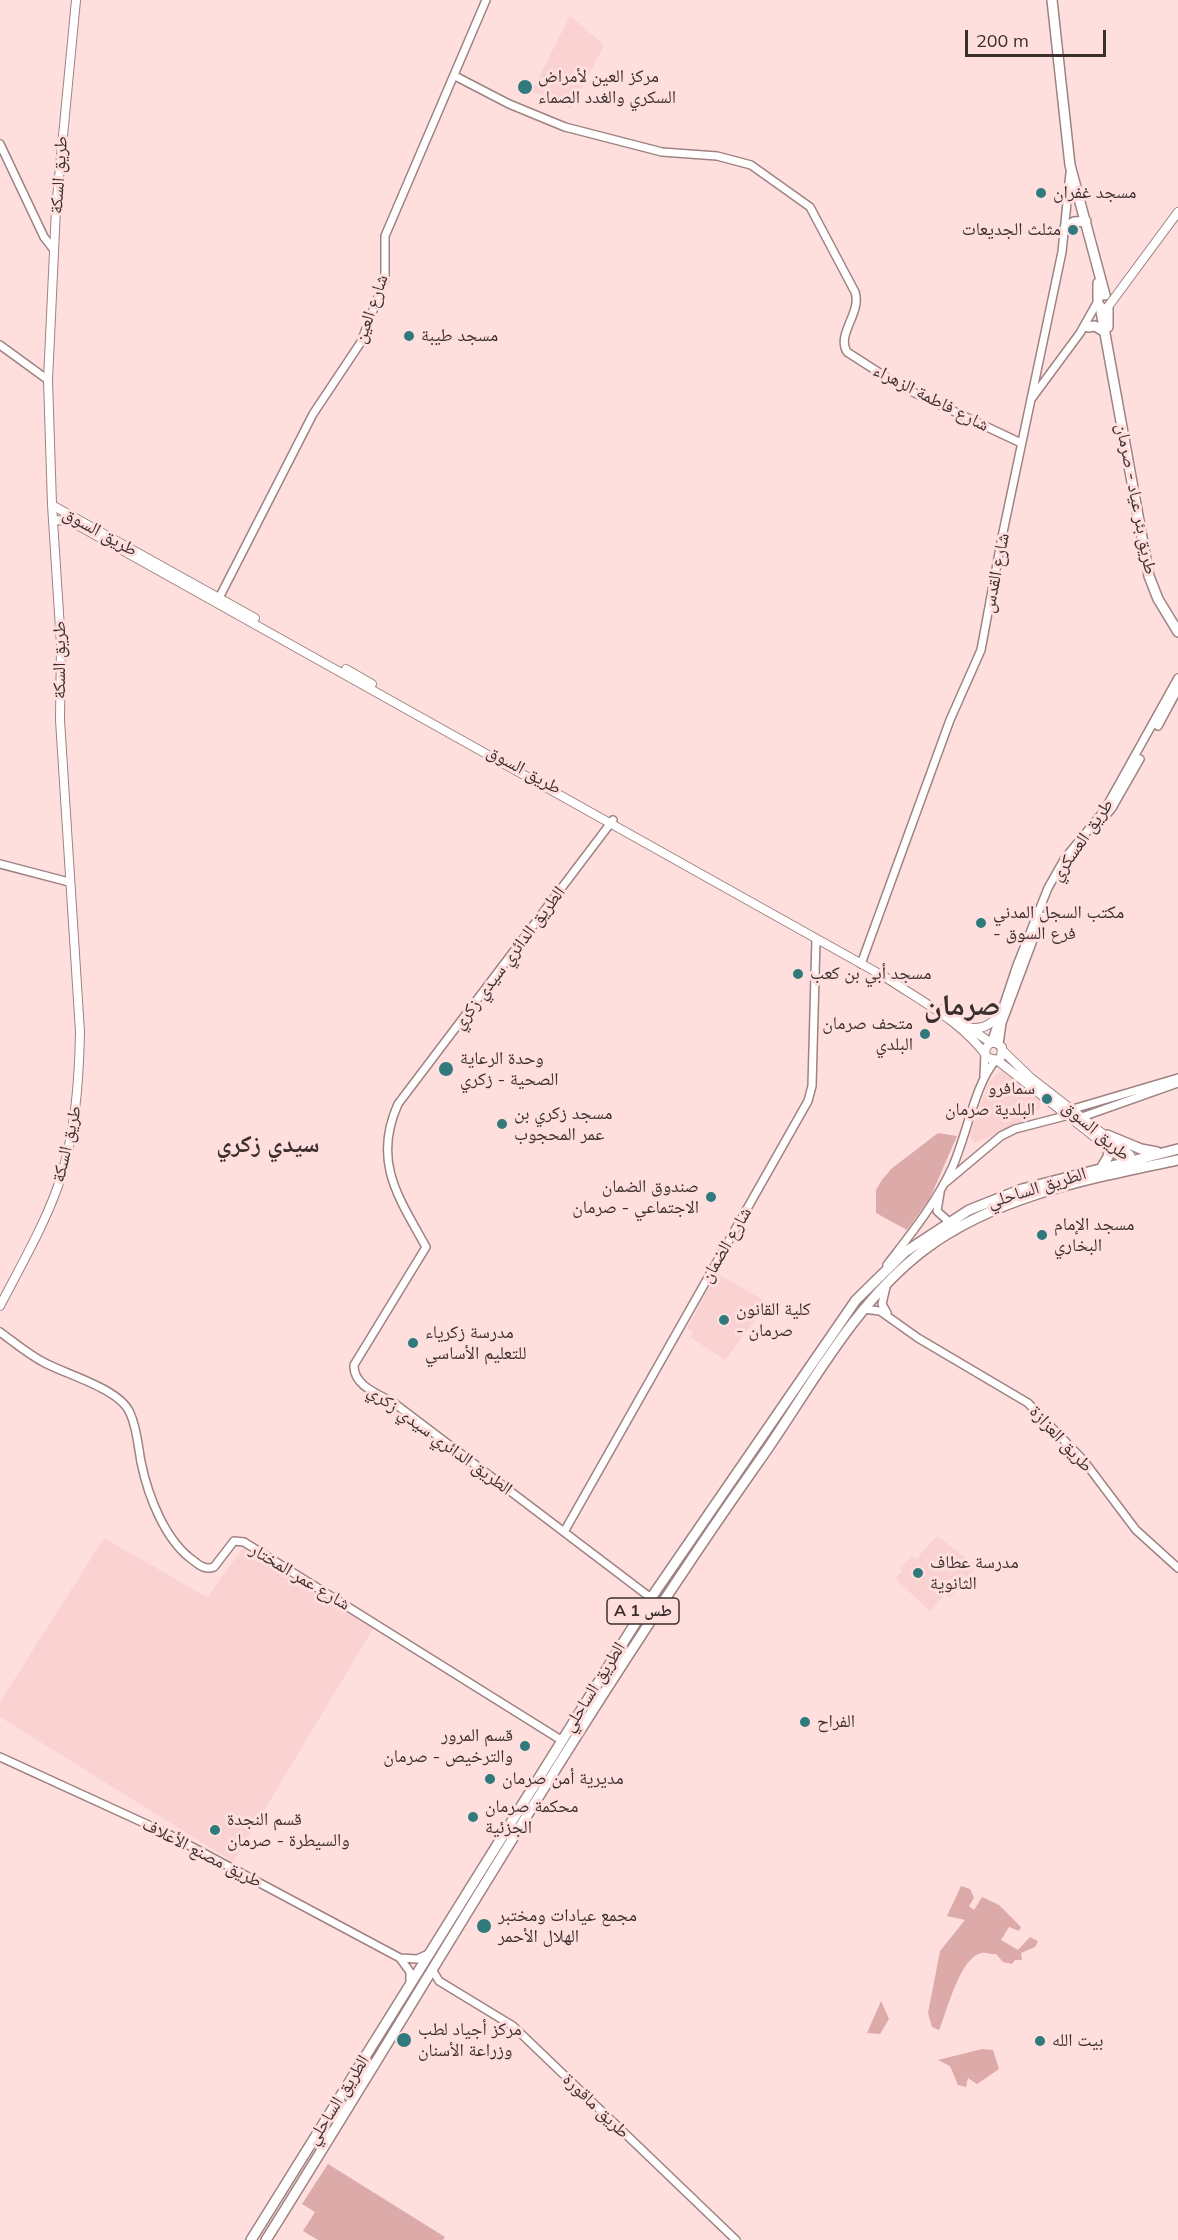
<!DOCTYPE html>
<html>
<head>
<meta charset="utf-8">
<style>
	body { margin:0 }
	#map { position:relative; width:1178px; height:2240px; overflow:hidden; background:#ffdfde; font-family:Mulish,sans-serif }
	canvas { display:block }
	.scale { position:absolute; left:965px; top:30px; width:141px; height:27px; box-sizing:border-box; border:3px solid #3c302f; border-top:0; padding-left:8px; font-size:18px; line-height:21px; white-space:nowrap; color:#3c302f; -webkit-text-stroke:4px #ffdfde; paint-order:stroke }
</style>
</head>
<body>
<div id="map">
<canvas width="1178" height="2240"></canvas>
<div class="scale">200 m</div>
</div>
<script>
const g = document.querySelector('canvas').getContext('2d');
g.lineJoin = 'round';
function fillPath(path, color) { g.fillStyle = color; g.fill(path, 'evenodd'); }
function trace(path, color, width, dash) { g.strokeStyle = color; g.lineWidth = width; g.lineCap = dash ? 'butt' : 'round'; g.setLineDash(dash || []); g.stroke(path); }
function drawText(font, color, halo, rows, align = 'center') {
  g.font = font + ' Mulish,"Noto Naskh Arabic",sans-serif'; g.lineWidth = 6; g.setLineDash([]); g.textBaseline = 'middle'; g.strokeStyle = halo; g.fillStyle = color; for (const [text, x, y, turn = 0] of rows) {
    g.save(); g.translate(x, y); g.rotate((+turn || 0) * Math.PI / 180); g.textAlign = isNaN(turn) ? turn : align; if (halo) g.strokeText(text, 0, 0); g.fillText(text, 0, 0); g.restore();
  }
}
fillPath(new Path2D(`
	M570,16L604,45L571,109L532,91Z
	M1002,1070L1040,1101V1108L1018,1125L974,1143L970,1135L989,1081Z
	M717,1273L768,1303L725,1360L690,1337L693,1332L687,1328Z
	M937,1536L977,1566L950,1598L945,1594L930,1612L895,1578L902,1571L899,1568L912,1556L916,1559Z
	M104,1538L207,1597L243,1548L374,1627L233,1862L0,1717V1702Z`), '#fad2d1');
fillPath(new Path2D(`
	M938,1133L957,1136L930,1198L907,1230L876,1213V1190L882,1180L891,1169Z
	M961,1886L970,1889L974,1898L969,1906L974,1910L982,1897L999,1905L1021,1927L1019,1931L1009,1927L1001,1940L1018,1950L1030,1937L1038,1941L1035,1947L1021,1953L1022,1960H1015L1012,1964L1003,1962L996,1954C992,1955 986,1952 982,1953C960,1956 947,2012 939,2030L932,2027L928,2013L940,1951L965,1920L947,1916Z
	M881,2001L889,2019L880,2034L867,2033Z
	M982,2049L993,2050L999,2069L977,2084L968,2078L966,2087L958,2085L950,2066L938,2060Z
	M328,2164L445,2237L443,2240H318L303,2231L315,2212L302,2204Z`), '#dbaaa9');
const secondary = new Path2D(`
	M455,76L509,104L565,127L662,152L717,156L751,165L810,207L855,292C862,313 836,334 847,352L900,386L1021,443
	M0,144L44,237L54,250
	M0,345L48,380
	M1032,398L1080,333L1098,301
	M217,602L313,414L361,342L385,279V236L486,0
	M1158,726L1178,689
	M1103,819L1112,808L1140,759
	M613,820L398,1104C372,1162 399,1198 426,1247L354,1365C353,1386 379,1394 394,1403L651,1598
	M0,864L69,882
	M861,964L950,720L981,650L1002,537L1062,252L1070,173
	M991,1043L1017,965L1048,888L1065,858L1104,811L1178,678
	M999,1044L1002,1023L1042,916
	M984,1076L985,1054
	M1073,1109L1178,1078
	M1082,1117L1178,1083
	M945,1183L1001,1136L1015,1129L1069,1115
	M940,1193L937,1211L948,1221
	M887,1265C910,1235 936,1203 952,1168C966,1138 975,1084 995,1061
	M886,1287L882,1304L887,1313
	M863,1309L880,1311L918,1338L1028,1403L1084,1461L1136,1530L1178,1568
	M0,1332C15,1343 29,1355 45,1363C68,1375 120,1389 130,1413C137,1428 138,1446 141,1462C148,1496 165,1541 194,1561C200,1566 206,1570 214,1567L234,1541L244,1542L561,1740
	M564,1532L808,1101L812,1086L816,939
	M0,1757L168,1834L400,1958L410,1972V1982
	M400,1958L417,1959L426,1955
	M433,1971L439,1981L513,2026L736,2240`);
const primary = new Path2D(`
	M1110,304L1178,212
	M52,505L255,618
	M54,520L70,521L885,977C921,1001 963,1022 988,1058L997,1060L1001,1057L1002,1047L996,1043H990L986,1048L985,1054
	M346,669L372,684
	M943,1009L991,1043
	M969,1027C982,1031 992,1024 1000,1014
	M1003,1051L1031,1078L1130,1155L1134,1164
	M997,1060L1129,1164
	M0,1306C20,1267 43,1228 58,1186C75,1137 79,1083 80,1032L60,720L61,644L52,505L48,380L56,209L76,0`);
const highway = new Path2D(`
	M1052,0L1070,165L1105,295
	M1065,228L1074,222L1086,221
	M1098,283V300
	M1100,306L1149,576L1158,599L1178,632
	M1108,307V327
	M1088,327L1095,326L1105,332
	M1107,1135L1141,1149L1157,1152
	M1102,1167L1109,1155L1107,1145
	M251,2240L651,1598L856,1300L905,1252L969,1210L1022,1189L1178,1149
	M266,2240C429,1980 581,1714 757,1464C809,1391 852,1305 924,1250C995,1196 1092,1178 1178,1160`);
trace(secondary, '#9f8281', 10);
trace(primary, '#9f8281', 10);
trace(highway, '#9f8281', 12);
trace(secondary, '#fff', 7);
trace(primary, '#fff', 8);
trace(highway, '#fff', 9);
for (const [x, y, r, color] of [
	[525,87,8,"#30797d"],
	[1041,193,6,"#30797d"],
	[1073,230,6,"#30797d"],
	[409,336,6,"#30797d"],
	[981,923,6,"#30797d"],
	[798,974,6,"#30797d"],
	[925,1034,6,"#30797d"],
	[446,1069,8,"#30797d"],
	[1047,1099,6,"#30797d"],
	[502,1124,6,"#30797d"],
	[711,1197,6,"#30797d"],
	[1042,1235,6,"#30797d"],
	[724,1320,6,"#30797d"],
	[413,1343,6,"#30797d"],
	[918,1573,6,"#30797d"],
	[805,1722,6,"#30797d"],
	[525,1746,6,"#30797d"],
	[490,1779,6,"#30797d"],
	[473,1817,6,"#30797d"],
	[215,1830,6,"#30797d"],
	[484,1926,8,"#30797d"],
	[404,2040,8,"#30797d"],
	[1040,2041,6,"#30797d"]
]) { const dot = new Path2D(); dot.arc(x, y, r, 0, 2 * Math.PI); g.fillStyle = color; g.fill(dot); trace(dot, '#ffdfde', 2); }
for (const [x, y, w] of [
	[643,1611,72]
]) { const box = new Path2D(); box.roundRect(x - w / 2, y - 13, w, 26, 4.5); g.fillStyle = '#ffdfde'; g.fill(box); trace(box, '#3c302f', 1.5); }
drawText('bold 16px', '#3c302f', null, [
	["A 1 طس",643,1611]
]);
drawText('18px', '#3c302f', '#ffdfde', [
	["مركز العين لأمراض",538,77],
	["السكري والغدد الصماء",538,98],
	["مسجد غفران",1053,193],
	["مثلث الجديعات",1061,230,"right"],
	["مسجد طيبة",421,336],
	["مكتب السجل المدني",993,913],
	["- فرع السوق",993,934],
	["مسجد أبي بن كعب",810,974],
	["متحف صرمان",913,1024,"right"],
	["البلدي",913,1045,"right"],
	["وحدة الرعاية",460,1059],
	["الصحية - زكري",460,1080],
	["سمافرو",1035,1089,"right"],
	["البلدية صرمان",1035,1110,"right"],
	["مسجد زكري بن",514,1114],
	["عمر المحجوب",514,1135],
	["صندوق الضمان",699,1187,"right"],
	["الاجتماعي - صرمان",699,1208,"right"],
	["مسجد الإمام",1054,1225],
	["البخاري",1054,1246],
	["كلية القانون",736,1310],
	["- صرمان",736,1331],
	["مدرسة زكرياء",425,1333],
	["للتعليم الأساسي",425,1354],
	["مدرسة عطاف",930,1563],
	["الثانوية",930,1584],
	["الفراح",817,1722],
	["قسم المرور",513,1736,"right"],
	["والترخيص - صرمان",513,1757,"right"],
	["مديرية أمن صرمان",502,1779],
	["محكمة صرمان",485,1807],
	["الجزئية",485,1828],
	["قسم النجدة",227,1820],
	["والسيطرة - صرمان",227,1841],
	["مجمع عيادات ومختبر",498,1916],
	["الهلال الأحمر",498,1937],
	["مركز أجياد لطب",418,2030],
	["وزراعة الأسنان",418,2051],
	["بيت الله",1052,2041]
], 'left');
drawText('18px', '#3c302f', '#ffdfde', [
	["طريق السكة",59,175,-86],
	["شارع العين",371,309,-71],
	["شارع فاطمة الزهراء",931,398,27],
	["طريق بئر عياد - صرمان",1136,499,79],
	["طريق السوق",100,532,29],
	["شارع القدس",996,573,-79],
	["طريق السكة",60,660,-90],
	["طريق السوق",524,770,29],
	["طريق العسكري",1082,840,-55],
	["الطريق الدائري سيدي زكري",509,958,-53],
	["طريق السوق",1096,1131,40],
	["طريق السكة",67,1144,-77],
	["الطريق الساحلي",1037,1188,-17],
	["شارع الضمان",726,1245,-60],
	["طريق العزازة",1061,1439,47],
	["الطريق الدائري سيدي زكري",440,1440,36],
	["شارع عمر المختار",300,1577,31],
	["الطريق الساحلي",594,1687,-58],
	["طريق مصنع الأعلاف",202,1853,27],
	["الطريق الساحلي",338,2100,-58],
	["طريق ماقورة",596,2106,44]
]);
drawText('bold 24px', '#3c302f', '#ffdfde', [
	["سيدي زكري",268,1145]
]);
drawText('bold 30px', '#3c302f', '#ffdfde', [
	["صرمان",962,1006]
]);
</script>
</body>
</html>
